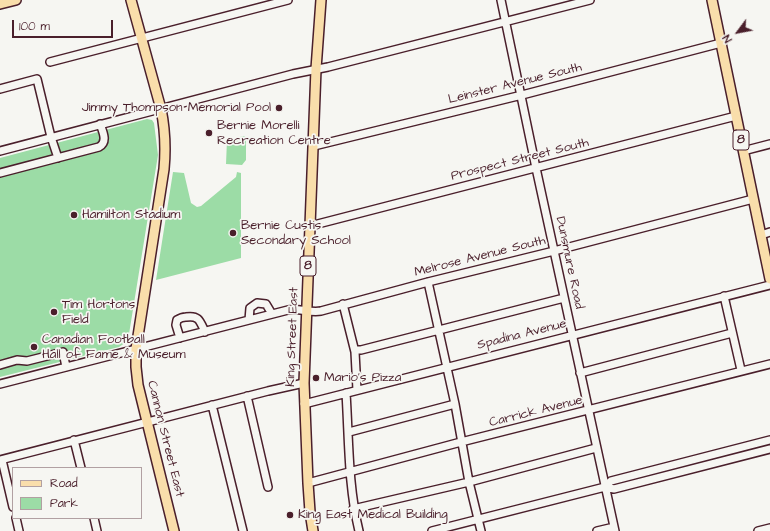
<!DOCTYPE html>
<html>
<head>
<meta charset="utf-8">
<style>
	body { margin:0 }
	#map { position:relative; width:770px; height:531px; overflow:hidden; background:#f6f6f2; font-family:"Architects Daughter",sans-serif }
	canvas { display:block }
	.legend { position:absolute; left:12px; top:467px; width:130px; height:52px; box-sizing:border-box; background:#f6f6f2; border:1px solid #b1a0a2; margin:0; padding:5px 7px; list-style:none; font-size:12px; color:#4a1f2b }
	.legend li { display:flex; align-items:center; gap:8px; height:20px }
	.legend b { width:20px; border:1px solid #b1a0a2 }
	.north { position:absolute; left:718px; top:12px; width:40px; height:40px; -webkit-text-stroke:3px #f6f6f2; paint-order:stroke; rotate:238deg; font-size:11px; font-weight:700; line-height:16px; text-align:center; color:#4a1f2b }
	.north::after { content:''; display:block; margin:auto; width:14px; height:18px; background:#4a1f2b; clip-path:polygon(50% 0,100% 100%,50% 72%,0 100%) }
	.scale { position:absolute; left:12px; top:20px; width:101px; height:18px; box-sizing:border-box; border:2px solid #4a1f2b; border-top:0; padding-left:5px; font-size:12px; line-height:14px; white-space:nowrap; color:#4a1f2b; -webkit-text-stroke:3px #f6f6f2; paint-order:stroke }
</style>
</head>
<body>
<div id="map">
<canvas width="770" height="531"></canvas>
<ul class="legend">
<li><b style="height:5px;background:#f9deab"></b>Road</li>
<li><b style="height:11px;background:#9cdca6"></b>Park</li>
</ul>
<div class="north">N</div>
<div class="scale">100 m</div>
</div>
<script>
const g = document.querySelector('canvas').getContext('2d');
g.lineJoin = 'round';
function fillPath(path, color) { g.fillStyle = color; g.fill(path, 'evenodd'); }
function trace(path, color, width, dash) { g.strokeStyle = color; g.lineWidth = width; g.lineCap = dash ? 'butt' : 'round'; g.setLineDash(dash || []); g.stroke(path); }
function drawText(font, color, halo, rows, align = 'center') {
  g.font = font + ' "Architects Daughter",sans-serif'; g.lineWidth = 3.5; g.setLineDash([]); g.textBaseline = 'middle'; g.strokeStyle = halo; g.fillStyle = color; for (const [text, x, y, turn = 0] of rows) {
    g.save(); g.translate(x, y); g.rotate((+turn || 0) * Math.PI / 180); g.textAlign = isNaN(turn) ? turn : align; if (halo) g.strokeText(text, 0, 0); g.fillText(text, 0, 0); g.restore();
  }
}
fillPath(new Path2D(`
	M147,119L152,120L154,123L158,155L129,334L125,343L119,347L0,377V158Z
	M244,136L246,138V160L242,165L226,164L227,140Z
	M173,172L184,173L191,203L197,207L201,206L236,177L237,172L241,173V258L156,280Z`), '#9cdca6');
const minor = new Path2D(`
	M501,0L536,168L615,531
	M50,62L288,0
	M0,89L37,79L51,137L58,158
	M314,146L522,95L721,43
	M0,151L293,74L328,67L590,0
	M743,151L770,144
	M0,173L99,147C108,142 103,132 100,124
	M310,226L736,116
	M761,235L770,232
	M428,282L455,404L469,482L481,531
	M724,296L741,370
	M343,304L355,352L357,390
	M249,320L250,308L257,303L266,304L272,314
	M180,338L176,325L177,320C180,318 182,317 186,317C199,315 200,321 205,332
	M355,350H361L564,298
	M0,365L17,360L27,361L63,352L66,367
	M580,373L732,333
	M0,384L288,310C299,308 310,313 321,311L428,282L554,251L753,199
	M346,393C349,439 348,486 359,531
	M247,396L268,487
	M304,404L770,285
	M212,405L243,531
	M349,432L455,404
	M74,440L81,468
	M0,460L268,391L304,383
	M2,460L13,507
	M308,483L461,442L770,364
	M605,487L614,489L770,449
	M353,509L469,482L596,448
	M16,518L19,531
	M94,518L97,531
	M432,531L605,487L611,481L770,440
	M597,531L614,527
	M758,531L770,528`);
const major = new Path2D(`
	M131,0L161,109C165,129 166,148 164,169L136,349V367L138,385L174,531
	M712,0L770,279
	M0,4L16,0
	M313,531L310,512L308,483L304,383L316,69L321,0`);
trace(minor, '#4a1f2b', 10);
trace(major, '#4a1f2b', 12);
trace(minor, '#f6f6f2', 7);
trace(major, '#f9deab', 9);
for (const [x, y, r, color] of [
	[279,108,4,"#4a1f2b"],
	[209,133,4,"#4a1f2b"],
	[74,215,4,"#4a1f2b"],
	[233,233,4,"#4a1f2b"],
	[54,312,4,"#4a1f2b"],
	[34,347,4,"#4a1f2b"],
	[316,378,4,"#4a1f2b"],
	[290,515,4,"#4a1f2b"]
]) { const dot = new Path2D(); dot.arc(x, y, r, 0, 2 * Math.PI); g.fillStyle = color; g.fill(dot); trace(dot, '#f6f6f2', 1.5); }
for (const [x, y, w] of [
	[741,140,16],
	[308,266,16]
]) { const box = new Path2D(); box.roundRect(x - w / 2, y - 10, w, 20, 3); g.fillStyle = '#f6f6f2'; g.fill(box); trace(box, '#4a1f2b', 1); }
drawText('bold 12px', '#4a1f2b', null, [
	["8",741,140],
	["8",308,266]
]);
drawText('13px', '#4a1f2b', '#f6f6f2', [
	["Leinster Avenue South",515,84,-14],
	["Prospect Street South",520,160,-14],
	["Melrose Avenue South",480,257,-14],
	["Dunsmure Road",569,263,78],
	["Spadina Avenue",522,335,-14],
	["King Street East",293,337,-88],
	["Carrick Avenue",536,412,-14],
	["Cannon Street East",165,439,76]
]);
drawText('13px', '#4a1f2b', '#f6f6f2', [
	["Jimmy Thompson Memorial Pool",271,108,"right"],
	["Bernie Morelli",217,126],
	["Recreation Centre",217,141],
	["Hamilton Stadium",82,215],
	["Bernie Custis",241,226],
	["Secondary School",241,241],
	["Tim Hortons",62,305],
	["Field",62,320],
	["Canadian Football",42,340],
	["Hall of Fame & Museum",42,355],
	["Mario's Pizza",324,378],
	["King East Medical Building",298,515]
], 'left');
</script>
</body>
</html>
